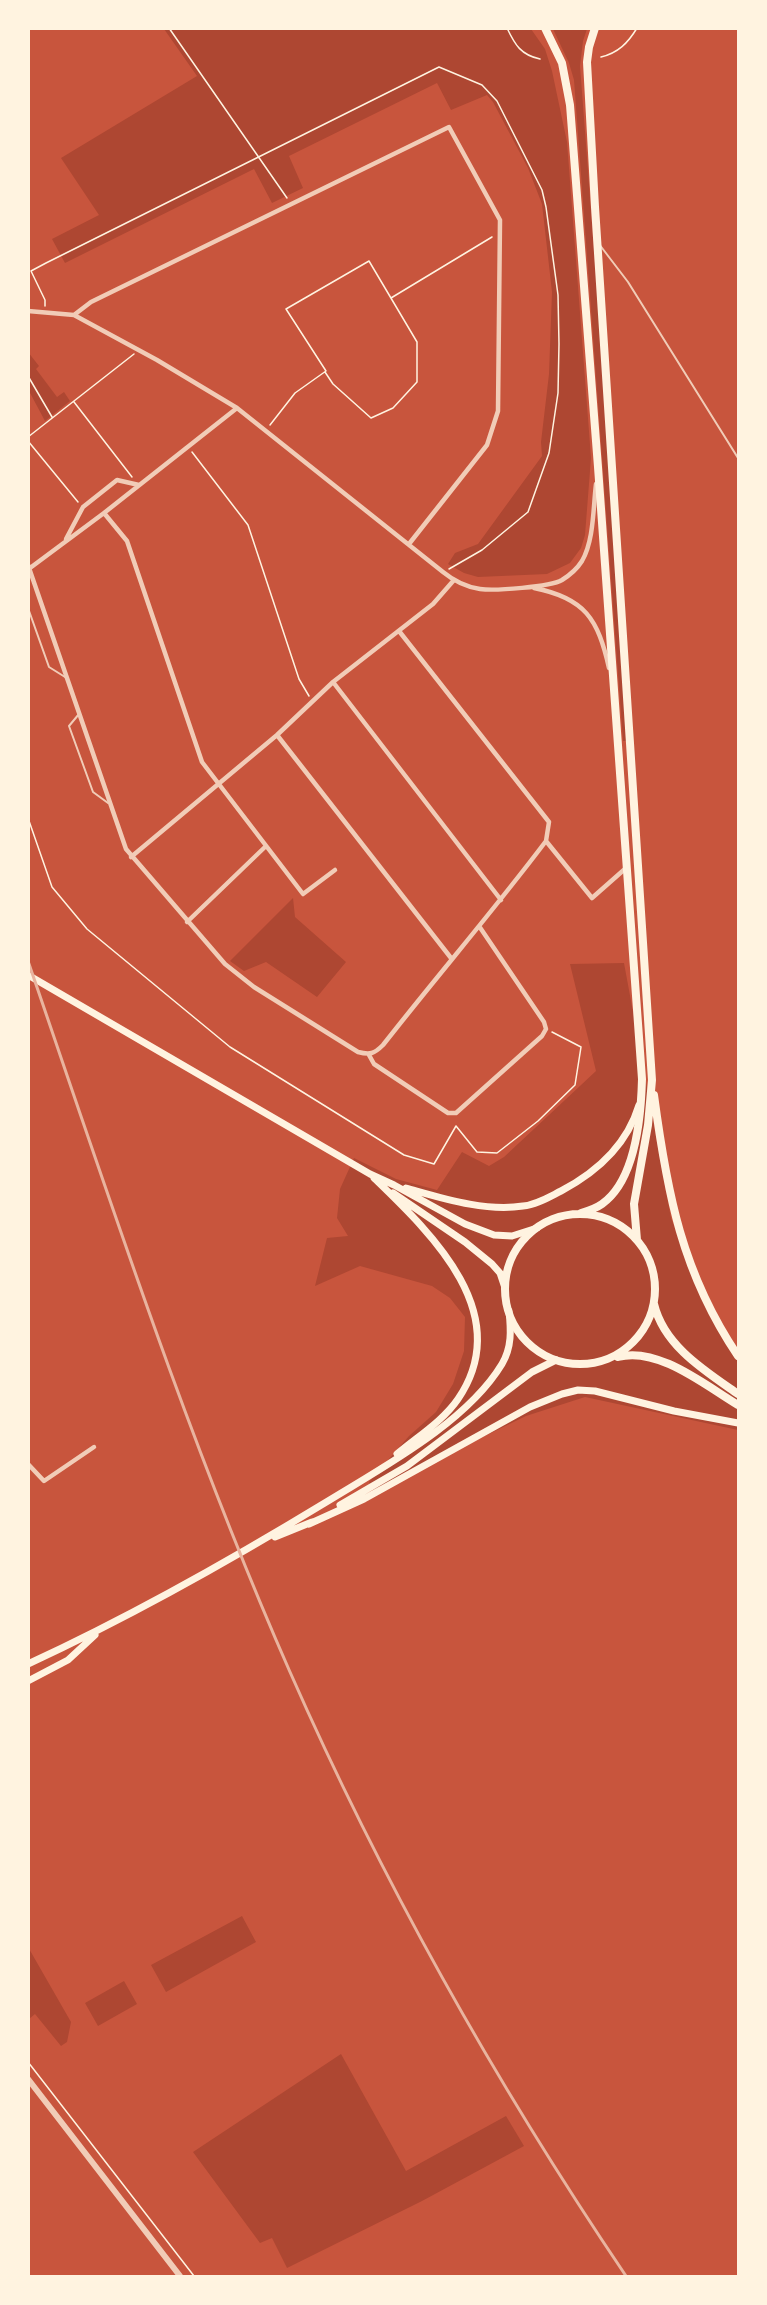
<!DOCTYPE html>
<html>
<head>
<meta charset="utf-8">
<style>
	body { margin:0 }
	#map { position:relative; width:767px; height:2305px; overflow:hidden; background:#c8553d; font-family:Merriweather,serif }
	canvas { display:block }
	.frame { position:absolute; inset:0; border:30px solid #fff3e0; pointer-events:none }
</style>
</head>
<body>
<div id="map">
<canvas width="767" height="2305"></canvas>
<div class="frame"></div>
</div>
<script>
const g = document.querySelector('canvas').getContext('2d');
g.lineJoin = 'round';
function fillPath(path, color) { g.fillStyle = color; g.fill(path, 'evenodd'); }
function trace(path, color, width, dash) { g.strokeStyle = color; g.lineWidth = width; g.lineCap = dash ? 'butt' : 'round'; g.setLineDash(dash || []); g.stroke(path); }
fillPath(new Path2D(`
	M164,29H531L545,49L552,71L567,142L591,458L585,535L581,548L570,563L547,574L478,577L464,573L448,564L455,553L478,544L542,456L541,442L549,374L552,292L542,204L528,168L493,102L487,95L451,110L437,83L289,156L303,188L272,203L254,169L65,263L52,239L99,215L61,158L197,76Z
	M553,29H587L583,41L580,66L612,487L626,741H623L574,80L569,63Z
	M28,352L39,366L36,369L57,397L64,392L70,401L45,421L29,391Z
	M293,898L295,917L346,962L317,997L266,962L244,971L230,961Z
	M624,963L671,1218L702,1297L738,1362V1430L585,1397L526,1416L373,1490L369,1482L409,1436L436,1412L453,1384L464,1351L465,1317L450,1298L432,1286L360,1266L315,1286L327,1238L348,1236L337,1218L340,1189L354,1158L396,1179L437,1190L462,1152L489,1166L504,1157L596,1071L570,964Z
	M242,1916L256,1942L166,1992L151,1965Z
	M28,1947L71,2022L67,2042L61,2046L35,2014L29,2019Z
	M124,1981L137,2004L98,2026L85,2003Z
	M341,2054L406,2171L506,2116L524,2146L422,2201L287,2268L272,2238L260,2243L193,2152Z`), '#ae4732');
trace(new Path2D(`
	M169,28L287,198
	M507,28C515,45 521,55 540,59
	M601,57C618,53 628,43 637,28
	M391,298L492,237
	M45,306V300L31,271L46,263L439,67L482,85L497,101L542,190L546,207L558,295L559,344L558,393L549,453L528,512L482,550L449,569
	M28,376L52,417
	M74,402L132,477
	M270,425L295,393L326,371L286,309L369,261L417,342V382L393,408L371,418L333,384L325,372
	M28,437L134,354
	M28,441L78,502
	M192,452L248,525L299,679L309,696
	M28,818L52,887L87,929L230,1047L404,1155L434,1164L456,1126L477,1152L497,1153L538,1121L575,1085L581,1047L552,1032
	M28,2062L194,2276`), '#fff3e0', 1.5);
trace(new Path2D(`
	M599,244L628,282L738,458
	M28,608L49,667L65,677
	M79,714L69,726L93,792L108,803`), '#f1ccb7', 2);
trace(new Path2D(`
	M28,311L74,315L157,360L237,408L443,572C454,581 466,587 480,589C495,591 550,587 562,580C570,575 577,569 582,561C594,540 593,509 596,484
	M74,315L91,302L449,127L500,220L498,411L487,445L409,544
	M104,513L127,541L202,762L303,894L335,870
	M66,539L83,507L117,480L139,485
	M28,565L126,849L225,964L254,987L358,1052C370,1055 374,1054 383,1045C437,976 494,910 546,841
	M30,568L104,513L237,408
	M534,588C585,598 598,619 609,668
	M399,631L549,822L546,841L592,898L626,868
	M333,682L501,900
	M277,735L451,958
	M131,857L277,735L333,682L433,604L454,580
	M187,922L266,846
	M369,1055L374,1064L448,1113H456L542,1036L546,1029L544,1022L479,926
	M28,1464L44,1481L94,1447`), '#f1ccb7', 4.5);
trace(new Path2D(`
	M28,2079L180,2276`), '#f1ccb7', 6);
trace(new Path2D(`
	M28,975L370,1174L394,1185L465,1224L494,1235L512,1236L537,1228
	M374,1178C432,1234 516,1314 458,1399C443,1421 417,1437 397,1454
	M406,1188C442,1198 485,1212 523,1206C536,1205 549,1197 561,1191C597,1172 627,1145 639,1105
	M393,1193L465,1242L492,1264L500,1273L505,1288
	M340,1505L407,1466L532,1372L556,1360
	M309,1524L364,1499L530,1407L562,1394L578,1390L595,1391L674,1411L738,1423
	M275,1537L312,1522
	M28,1664C132,1616 231,1560 328,1501C385,1466 467,1422 502,1364C512,1347 511,1330 509,1311
	M28,1681L68,1660L95,1635`), '#fff3e0', 7);
trace(new Path2D(`
	M545,28L562,63L570,105L598,467L642,1079C641,1117 636,1180 602,1204C595,1209 588,1211 581,1213
	M595,28L589,47L587,62L595,207L652,1080L648,1125L634,1204L637,1240
	M654,1095C667,1193 682,1273 738,1356
	M505 1289a75 75 0 1 1 150 0a75 75 0 1 1-150 0Z
	M654,1304C664,1346 705,1371 738,1394
	M618,1357C658,1346 706,1386 738,1405`), '#fff3e0', 8);
trace(new Path2D(`
	M28,961C110,1200 188,1440 290,1672C383,1883 497,2085 626,2276`), '#e9b49f', 3);
</script>
</body>
</html>
